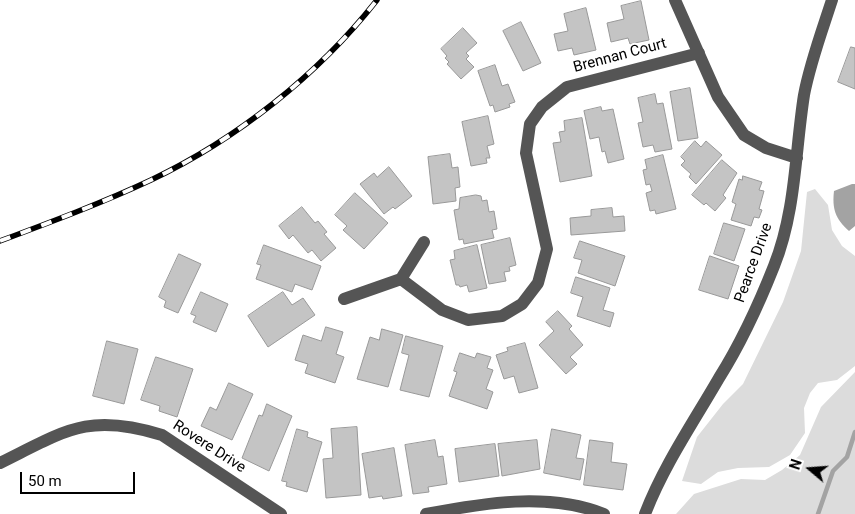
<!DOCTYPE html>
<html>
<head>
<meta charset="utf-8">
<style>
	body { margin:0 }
	#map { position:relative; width:855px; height:514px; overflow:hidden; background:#fff; font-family:Roboto,sans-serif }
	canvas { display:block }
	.north { position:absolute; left:785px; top:444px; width:50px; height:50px; -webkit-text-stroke:4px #fff; paint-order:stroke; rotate:288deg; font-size:14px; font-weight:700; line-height:20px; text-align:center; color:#000 }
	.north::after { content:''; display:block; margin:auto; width:18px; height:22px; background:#000; clip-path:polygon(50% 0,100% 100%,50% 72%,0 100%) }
	.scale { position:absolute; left:20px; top:472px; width:115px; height:22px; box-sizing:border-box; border:2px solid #000; border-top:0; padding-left:6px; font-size:15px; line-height:18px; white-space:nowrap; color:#000; -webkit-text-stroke:4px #fff; paint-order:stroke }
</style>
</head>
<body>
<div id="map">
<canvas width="855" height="514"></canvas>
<div class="north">N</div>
<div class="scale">50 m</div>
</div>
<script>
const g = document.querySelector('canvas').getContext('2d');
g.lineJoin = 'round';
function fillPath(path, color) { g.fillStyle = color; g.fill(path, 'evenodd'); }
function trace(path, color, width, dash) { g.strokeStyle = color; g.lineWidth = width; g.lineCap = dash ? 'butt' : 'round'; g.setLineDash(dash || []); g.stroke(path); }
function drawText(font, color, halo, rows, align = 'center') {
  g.font = font + ' Roboto,sans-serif'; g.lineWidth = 4; g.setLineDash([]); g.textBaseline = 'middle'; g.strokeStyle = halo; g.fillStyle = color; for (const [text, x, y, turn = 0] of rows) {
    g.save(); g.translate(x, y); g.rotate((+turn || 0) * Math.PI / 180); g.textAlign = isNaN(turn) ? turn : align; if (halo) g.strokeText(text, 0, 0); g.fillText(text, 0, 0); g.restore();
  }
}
fillPath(new Path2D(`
	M815,189L828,205L832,230L842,246L855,256V366L837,380L818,383L810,393L804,408L805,433L790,455L769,467L738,468L718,472L701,484L682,481L697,437L723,404L743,384L783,302L801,251L807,192Z
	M855,372V514H676L694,494L741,479L765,480L782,470L800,455L821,407Z`), '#dcdcdc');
fillPath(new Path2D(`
	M852,184H855V226L849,231C835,219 832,208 834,191Z`), '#a3a3a3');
trace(new Path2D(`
	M818,514L833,471L847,457L855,432`), '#a3a3a3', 4.5);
const building = new Path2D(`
	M641,1L649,40L630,44L628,38L611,42L607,23L624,19L621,6Z
	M586,8L596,50L574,55L572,48L558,51L554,34L568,31L564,14Z
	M521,22L541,63L523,71L503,31Z
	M463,28L477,43L466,53L469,56L466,59L474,67L461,79L447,64L449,62L445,58L447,56L441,49Z
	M851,47L855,48V89L838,82Z
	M495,65L502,86L508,84L515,102L509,104L510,107L495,112L493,105L490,106L478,71Z
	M690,88L698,138L678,141L670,92Z
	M655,94L657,104L663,103L672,149L655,152L653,145L643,147L638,123L643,122L638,98Z
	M601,107L602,111L613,109L624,159L608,163L605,151L602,152L599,137L590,139L584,111Z
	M488,116L494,144L487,146L490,158H486L487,163L471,166L462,122Z
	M582,118L592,176L560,182L553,143L561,142L559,132L565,131L564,121Z
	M695,141L701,147L706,141L722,155L696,184L689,177L691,174L681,165L685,161L681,157Z
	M450,154L452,168L458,167L460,187L455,188L456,201L433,204L428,157Z
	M663,155L676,209L656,214L655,210L650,211L646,193L652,191L650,184L646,185L643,170L647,169L645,160Z
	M722,160L737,173L723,195L726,198L715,211L706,203L704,205L692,195Z
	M389,167L412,196L395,209L393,207L384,214L360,184L374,173L377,177Z
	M743,176L762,182L759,190L764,191L759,209L762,210L759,218L754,217L751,226L731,220L736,204L732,202L739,179L742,180Z
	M355,193L388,223L364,249L343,230L347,226L335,215Z
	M476,195L481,196L482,201L487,200L489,212L494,211L497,229L492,230L494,238L464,244L463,239L459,240L454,210L459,209L460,198Z
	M302,207L315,223L318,221L327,232L324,234L336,248L321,261L312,250L308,253L293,235L289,239L279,226Z
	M612,208L613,217L624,216L625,231L571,235L570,218L591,216V210Z
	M724,223L745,229L734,261L714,254Z
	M510,238L516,265L509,267L510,271L504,272L506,281L489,284L481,245Z
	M580,241L625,256L615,286L578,273L582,260L574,258Z
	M264,245L321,266L312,290L295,284L292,292L256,279L261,265L257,264Z
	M477,245L487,288L469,292L467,285L460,287L459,285H456L450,260L455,259L454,251Z
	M179,254L201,264L178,313L164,307L166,301L159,297Z
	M710,256L739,266L728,299L699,290Z
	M576,277L610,288L603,310L614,313L610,327L577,316L583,297L571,293Z
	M201,292L228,304L216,332L193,322L196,316L191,314Z
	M283,292L292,305L303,298L315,315L268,347L248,316Z
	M558,311L572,326L569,329L583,345L570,357L577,364L566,374L539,345L554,331L546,322Z
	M326,327L343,332L336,354L344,357L335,383L305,373L308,364L295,360L303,335L321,341Z
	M382,329L403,335L388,387L357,379L370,337L379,340Z
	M406,336L443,346L429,397L400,390L409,355L402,353Z
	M107,341L138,349L124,404L93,396Z
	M525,343L538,388L519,393L514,376L504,379L496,355L508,351L507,348Z
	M460,353L475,358L477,353L491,357L487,368L493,370L486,389L493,392L487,409L449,396L457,372L454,371Z
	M156,357L193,369L177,417L159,411L160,406L141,400Z
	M229,383L253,394L232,440L201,426L210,407L216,410Z
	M267,404L292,416L269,471L242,458L259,415L262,416Z
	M357,427L361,495L326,498L323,459L333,458L331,429Z
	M297,429L308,432L307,437L322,442L307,492L286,486L287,482L282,481Z
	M552,429L581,435L576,458L584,459L580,480L544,473Z
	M435,440L438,457L443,456L447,484L428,487L429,492L413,494L405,445Z
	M537,440L540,469L502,476L498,444Z
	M590,440L613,443L611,462L627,464L623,490L584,485Z
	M495,444L499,476L459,482L455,449Z
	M394,448L402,496L383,499L382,496L369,498L362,454Z`);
fillPath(building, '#c4c4c4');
trace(building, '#999', 1);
trace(new Path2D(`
	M675,0L718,97L744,135L766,148L797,158
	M401,279L442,310L468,320L502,316L522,304L538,283L547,249L526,153L530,124L542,107L567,87L699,53
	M344,299L401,279L424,242
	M0,463C65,431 88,412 162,435L281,514
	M426,514C483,503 548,492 604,514
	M645,514C664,465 693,423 719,378C741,343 759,304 774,266C796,211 795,152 804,95C810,63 822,31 832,0`), '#555', 12);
const rail = new Path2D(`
	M0,241C51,222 102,203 151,180C237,139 318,75 377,0`);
trace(rail, '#000', 5.5);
trace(rail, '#fff', 4, [11]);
drawText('15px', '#000', '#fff', [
	["Brennan Court",620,56,-15],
	["Pearce Drive",754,263,-70],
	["Rovere Drive",209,447,33]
]);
</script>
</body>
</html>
